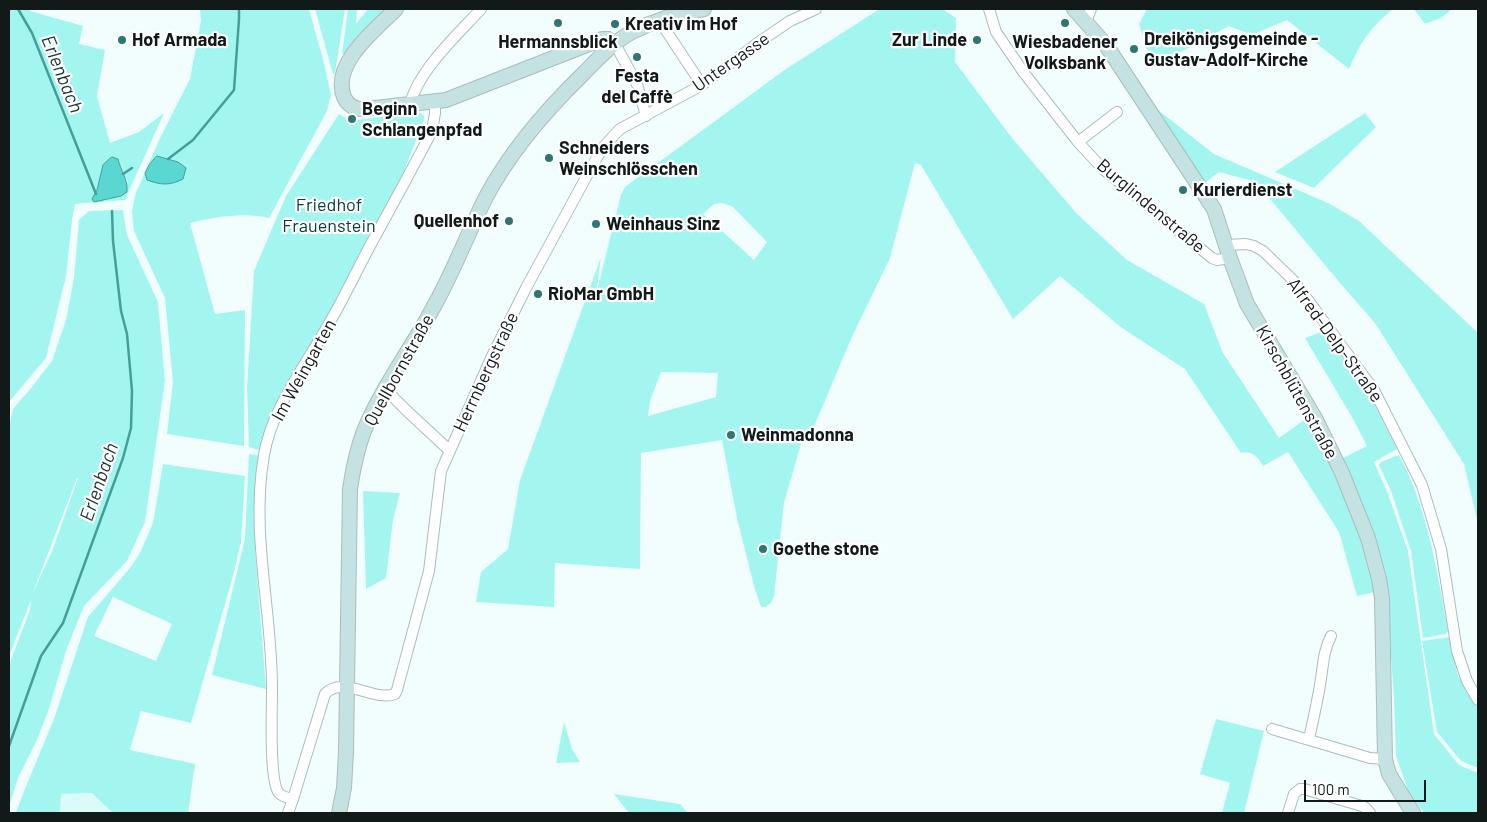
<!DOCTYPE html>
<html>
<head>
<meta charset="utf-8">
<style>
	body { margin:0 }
	#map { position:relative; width:1487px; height:822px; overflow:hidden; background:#f1fefd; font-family:Barlow,sans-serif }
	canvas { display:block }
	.frame { position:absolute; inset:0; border:10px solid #111919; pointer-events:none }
	.scale { position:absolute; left:1304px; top:780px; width:122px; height:22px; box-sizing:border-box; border:2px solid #111919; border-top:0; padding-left:6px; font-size:15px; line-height:18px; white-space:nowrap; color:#111919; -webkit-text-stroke:4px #fff; paint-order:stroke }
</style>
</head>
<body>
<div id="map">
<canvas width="1487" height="822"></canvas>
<div class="frame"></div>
<div class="scale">100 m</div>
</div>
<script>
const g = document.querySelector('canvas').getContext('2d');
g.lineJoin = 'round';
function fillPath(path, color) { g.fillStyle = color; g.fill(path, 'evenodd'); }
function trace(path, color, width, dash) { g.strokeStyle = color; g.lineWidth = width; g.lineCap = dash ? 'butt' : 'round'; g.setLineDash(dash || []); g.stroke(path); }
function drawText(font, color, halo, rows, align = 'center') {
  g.font = font + ' Barlow,sans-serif'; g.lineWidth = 4.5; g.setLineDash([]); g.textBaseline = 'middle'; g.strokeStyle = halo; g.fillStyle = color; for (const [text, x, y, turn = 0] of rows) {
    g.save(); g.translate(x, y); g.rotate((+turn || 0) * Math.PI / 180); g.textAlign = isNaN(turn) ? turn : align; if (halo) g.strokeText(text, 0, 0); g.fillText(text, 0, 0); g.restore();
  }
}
fillPath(new Path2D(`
	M92,793L113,813H60L61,794Z`), '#dbfbf8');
fillPath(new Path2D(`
	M9,9H30V11L83,26L79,44L105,50L97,96L110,143L139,132L164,113L125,200L75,204L72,220L66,276L46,358L9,402ZM118,159L120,166L128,182L111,198L107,199L94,194L97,190L103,165Z
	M200,9H309L323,59L331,95L327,111L269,218C243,212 215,217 190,223L215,314L245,310L244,446L167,434L173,382L165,298L134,231L132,212L135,195L161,136L190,79L201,21Z
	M315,9H345L335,73L333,74Z
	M348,9H357L356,24L368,9H387L345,54H342Z
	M884,9H942L956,18L955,62L1012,138L1077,214L1127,260L1204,304L1223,353L1279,438L1307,418L1336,475L1363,541L1375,592L1357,596L1339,532L1288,452L1263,466C1257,456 1253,451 1241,453L1185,369L1122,328L1060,276L1013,319L921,165L915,163L890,258L851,339L813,429L803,437L784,503L774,596L771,603L766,607H761L754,586L737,518L722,440L641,453L640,569L555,563L554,607L476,602L481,572L508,549L520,480L601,257L596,295L621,195L625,187L786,69L878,10ZM722,203L733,207L767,242L754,260L703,214L714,204ZM661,372L718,373L716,397L648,416L650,401Z
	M1147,9H1393C1370,28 1361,41 1349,69L1287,20L1252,35L1229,26L1153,67L1139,24Z
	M1414,9H1452L1441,18L1425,24Z
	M1154,107L1214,154L1328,203L1359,221L1478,333V524L1464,464L1375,323L1340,283L1256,182L1219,172L1205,183Z
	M413,112L421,113L424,116V120L401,179L261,451L249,447L247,388L254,271L286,196L339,114L349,120H357Z
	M1365,113L1376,127L1314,188L1275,172Z
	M123,210L127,235L158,302L165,381L145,522L127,561L84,606L67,648L49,709L37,740L18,778L9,807V665L30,610L31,600L9,656V427L13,409L32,387L52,361L66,320L74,278L79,220L89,211ZM78,478L53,549L32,595L77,478Z
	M1324,331L1368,391L1397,449L1374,462L1388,494L1408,551L1434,734L1459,765L1478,773V813H1424L1409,793L1396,756L1394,698L1386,584L1373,529L1341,459L1367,446L1352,417L1305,338Z
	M249,454L261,456L255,548L266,689L212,675L245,539Z
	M1399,455C1428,509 1437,571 1448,631L1446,634L1423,638L1411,551L1391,491L1379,465L1381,462Z
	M163,464L245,476L241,542L233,576L191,723L141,711L130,750L195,764L188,813H113L92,793L61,794L60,813H16L24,791L54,719L88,617L130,568L140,553L153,523ZM113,597L172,624L156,661L94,636Z
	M363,491L400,493L393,520L386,578L366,589Z
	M1449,637L1458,676L1478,709V768L1461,761L1437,732L1422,641Z
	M1216,719L1264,731L1244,813H1222L1230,783L1200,774Z
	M564,722L572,749L580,762L556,763Z
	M614,794L680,804L688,813H629Z`), '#a3f6f0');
const water = new Path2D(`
	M157,156L178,162L186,168L183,179C169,186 161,185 147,180L145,173L149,165Z
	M112,157L118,159C121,172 128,178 127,192L121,196L94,202L92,199L97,190L103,165Z`);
fillPath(water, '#5bd7d1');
trace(water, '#459e9a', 1);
trace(new Path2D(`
	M18,9L32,33L96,194
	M168,159L193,140L234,90L239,19V9
	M123,174L132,168
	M9,746L41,656L63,623L123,458L131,428L132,391L127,334L121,311L113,241L112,211`), '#459e9a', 2.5);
const minor = new Path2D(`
	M989,9L996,32L1024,73L1078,142L1103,169L1212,258L1217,260L1230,258
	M659,20L702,85
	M1086,22L1091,9
	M615,44L637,84L646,116
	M435,102V113L432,131C412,169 392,206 371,244C356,272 343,300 327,327C304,368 272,408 264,455C250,535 273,613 272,692C272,710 269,782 279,793C282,797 288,798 293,799L325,694C343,675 374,702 395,694L397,690L429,571L441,471L492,356L526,288L596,159L605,145L620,129L702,85L759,42L790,21L816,9
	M410,104C419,70 457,35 481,9
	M1078,142L1117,112
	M1226,245L1246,244L1254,246L1263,251L1294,281L1374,390L1422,485L1441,549L1457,651L1467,681L1478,700
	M385,389L407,411L449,450
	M1272,729L1370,758L1385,759
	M1309,739C1313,721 1317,703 1320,685C1323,668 1323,651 1331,636
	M288,813L293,799
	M1288,813L1294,794L1300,789H1304L1362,806L1366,808L1370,813`);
const secondary = new Path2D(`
	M396,9C375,30 331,64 344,97C348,106 356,110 366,109L446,100L602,39H608L615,44
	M1074,9L1106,45L1214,209L1230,258L1247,304L1315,418L1342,473L1368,538L1379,579L1382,598L1385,759L1389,774L1413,813
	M339,813L344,788L346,752L350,489C353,469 357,449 364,431C382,387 411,349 433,308C453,273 467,235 485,199C510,151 545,111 583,74C598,59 613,42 632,32C655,20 679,13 704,9`);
trace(minor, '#a9bebc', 12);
trace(secondary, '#a9bebc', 16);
trace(minor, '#fff', 10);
trace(secondary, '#c4e2e1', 14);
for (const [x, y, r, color] of [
	[558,23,5,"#2d7673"],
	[1065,23,5,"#2d7673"],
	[615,24,5,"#2d7673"],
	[122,40,5,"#2d7673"],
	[977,40,5,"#2d7673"],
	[1134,49,5,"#2d7673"],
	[637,57,5,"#2d7673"],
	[352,119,5,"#2d7673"],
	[549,158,5,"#2d7673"],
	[1183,190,5,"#2d7673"],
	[509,221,5,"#2d7673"],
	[596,224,5,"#2d7673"],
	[538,294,5,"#2d7673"],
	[731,435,5,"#2d7673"],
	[763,549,5,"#2d7673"]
]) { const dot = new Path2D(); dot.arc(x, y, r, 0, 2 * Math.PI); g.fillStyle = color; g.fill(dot); trace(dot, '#fff', 2); }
drawText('bold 18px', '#111919', '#fff', [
	["Kreativ im Hof",625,24],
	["Dreikönigsgemeinde -",1144,39],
	["Gustav-Adolf-Kirche",1144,60],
	["Hof Armada",132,40],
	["Zur Linde",967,40,"right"],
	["Hermannsblick",558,42,"center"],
	["Wiesbadener",1065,42,"center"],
	["Volksbank",1065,63,"center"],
	["Festa",637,76,"center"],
	["del Caffè",637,97,"center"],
	["Beginn",362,109],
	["Schlangenpfad",362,130],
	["Schneiders",559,148],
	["Weinschlösschen",559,169],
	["Kurierdienst",1193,190],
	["Quellenhof",499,221,"right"],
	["Weinhaus Sinz",606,224],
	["RioMar GmbH",548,294],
	["Weinmadonna",741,435],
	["Goethe stone",773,549]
], 'left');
drawText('18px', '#111919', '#fff', [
	["Untergasse",731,62,-35],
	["Burglindenstraße",1151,206,40],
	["Alfred-Delp-Straße",1335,340,54],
	["Im Weingarten",304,370,-61],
	["Quellbornstraße",399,370,-61],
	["Herrnbergstraße",486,372,-65],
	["Kirschblütenstraße",1297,392,61]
]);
drawText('18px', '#04403e', '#fff', [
	["Friedhof",329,205],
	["Frauenstein",329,226]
]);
drawText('italic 19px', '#1d3331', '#fff', [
	["Erlenbach",62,74,68],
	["Erlenbach",99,482,-71]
]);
</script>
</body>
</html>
